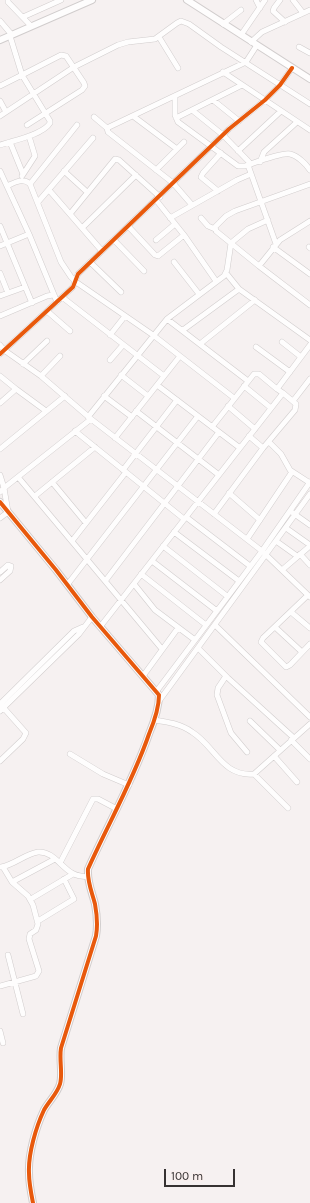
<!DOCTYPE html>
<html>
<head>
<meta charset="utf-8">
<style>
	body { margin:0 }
	#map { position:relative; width:310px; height:1203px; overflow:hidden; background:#f6f1f1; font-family:Karla,sans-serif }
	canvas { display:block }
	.scale { position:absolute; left:164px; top:1169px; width:71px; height:18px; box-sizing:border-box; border:2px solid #363232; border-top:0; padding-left:5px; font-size:12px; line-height:14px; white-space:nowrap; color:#363232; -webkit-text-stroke:3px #f9efee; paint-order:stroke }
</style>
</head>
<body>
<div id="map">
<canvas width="310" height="1203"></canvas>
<div class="scale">100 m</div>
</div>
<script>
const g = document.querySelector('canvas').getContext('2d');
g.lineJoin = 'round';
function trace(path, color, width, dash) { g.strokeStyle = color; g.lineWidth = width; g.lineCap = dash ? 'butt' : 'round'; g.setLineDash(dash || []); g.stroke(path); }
const minor = new Path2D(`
	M8,0V2L31,26
	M256,0L260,8
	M280,0L274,8L273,11L285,22
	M293,0L303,13
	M23,17L61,0
	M0,21L12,35
	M223,24L241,10
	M241,35L265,0
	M10,36L22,75L61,55L66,56L84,83L85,86L82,90L27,125
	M159,37L178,68
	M251,42L262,32L310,10
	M299,47L310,53
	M223,72L310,130
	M0,86L22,75L50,121V123C44,133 21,139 10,142L23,174
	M175,96V115L178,122L238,166H245C254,163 282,152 290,154C298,156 306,164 310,170
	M213,100L239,121
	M0,101L6,112
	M192,110L223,135L251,164
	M0,116L74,67L118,45L128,42L155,39L177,23L181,21L189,24L221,47L310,104
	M133,116L177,149
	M94,117L107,128
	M176,118L242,85
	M0,145L10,142
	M238,151L281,111
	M260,162L264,152L297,122
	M248,165L276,244
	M156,170L184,142
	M0,171L29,234L57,302
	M64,171L87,192
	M22,176L35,156L29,136
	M30,184L77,125
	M310,184L235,211L226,216L215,227L216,231L259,266L310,305
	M7,186C14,183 23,177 30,184L61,262L71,277L76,282L153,335L234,398
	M49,190L102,251
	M218,191L201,177L203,173L221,153
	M38,202L93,138
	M192,205L173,183L108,132L107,128L246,62L257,45
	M70,214L115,159L119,160L160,197
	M170,218L237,180L251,174
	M201,218L208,226L215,229
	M0,226L32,303
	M128,226L155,255L158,256L184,235L156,200
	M82,228L136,175
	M184,235L216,281
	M114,240L144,271
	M156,240L175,224
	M0,246L29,234
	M273,247L310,274
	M309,247L310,248
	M90,262L121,292
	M174,262L199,294
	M259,266L280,240L310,221
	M0,273L8,293
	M226,273L239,289L310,340
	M0,296L25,287
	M62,297L164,376
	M47,311L70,331
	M0,316L47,296L53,295
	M167,319L248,381
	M183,330L239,289
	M110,335L125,316
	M282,342L301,357
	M200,344L255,300
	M0,345L4,350L41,376L91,419L4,488L8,512L0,518
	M256,347L290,372
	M0,354L73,287L78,274L229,129L265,100L280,85L292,68
	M110,360L123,345
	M23,364L47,341
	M121,375L148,396
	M0,376L16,389
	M41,376L60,356
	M157,385L240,448
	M244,386L271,408
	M104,396L132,417
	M293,401L310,379
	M0,403L16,389L46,411
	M228,406L255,429
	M136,411L219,475
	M88,417L167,319L224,276L227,270L231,243L248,229L268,220
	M91,419L262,551L310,597
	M212,427L254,374H259L277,389
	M75,431L184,519
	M249,436L263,448
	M115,438L180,356
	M269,442L281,454L290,470L310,483
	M0,449L65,396
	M123,470L177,400
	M0,475L4,488L0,492
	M18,477L162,649
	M52,482L86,523
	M229,493L260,520
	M35,496L95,447
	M293,513L310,525
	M214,514L263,448L295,410L296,404L283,393
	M186,517L250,566
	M286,528L310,545
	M174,532L239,581
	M247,539L292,472
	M72,541L126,472
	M276,541L297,556
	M163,546L227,596
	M300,554L310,565
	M152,561L217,611
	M282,570L310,546
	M0,572L8,565L11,566L10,571L0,580
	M141,574L206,625
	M106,580L219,432
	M134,584L155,610L195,640
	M67,585L198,416
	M308,595L263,638L261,642L286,667L290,665L310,644
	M291,612L310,628
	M215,625L310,717
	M100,627L283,393L277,389L310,345
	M275,627L302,652
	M198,648L228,678L294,738
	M143,676L178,628
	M226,676L218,688L217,695L231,733L247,752
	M156,692L262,551L310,482
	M159,701L310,494
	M0,704L74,631L83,627
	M0,711L79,634L92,617
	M154,720C168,722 181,724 192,732C215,746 222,777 254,774L310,724
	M250,721L280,750
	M291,740L310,759
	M70,754L103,774L129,785
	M274,756L297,782
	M0,761L23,739L26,733L2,706
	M254,774L288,808
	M60,863L93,799H98L117,809
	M1,867C14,865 25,854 38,852C53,851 61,867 72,873C76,876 82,876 87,877
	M12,882L55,859
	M31,899L73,874
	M38,921L74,899L64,879
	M8,955L23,1014
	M0,986L36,976L39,971L29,939L30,934L36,930L38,924L33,905L28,896L12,882L3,867
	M0,1031L3,1043`);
const tertiary = new Path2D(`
	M187,0L310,79
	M0,40L92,0
	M0,502L56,570L92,617L159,695C159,708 154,722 149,734C133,781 108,824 88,869C87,882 92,892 95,904C97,915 98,925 96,936L61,1048C59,1060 63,1074 60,1084C57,1094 49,1101 44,1110C36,1127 28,1154 29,1173C29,1183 31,1193 33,1203`);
trace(minor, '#d1cdcd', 6);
trace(tertiary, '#d1cdcd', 8);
trace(minor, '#fefdfd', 5);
trace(tertiary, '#fefdfd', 6);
trace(new Path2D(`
	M0,354L73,287L78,274L229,129L265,100L280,85L292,68
	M0,502L56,570L92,617L159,695C159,708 154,722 149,734C133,781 108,824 88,869C87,882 92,892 95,904C97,915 98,925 96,936L61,1048C59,1060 63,1074 60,1084C57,1094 49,1101 44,1110C36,1127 28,1154 29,1173C29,1183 31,1193 33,1203`), '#e8590c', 4);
</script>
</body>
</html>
